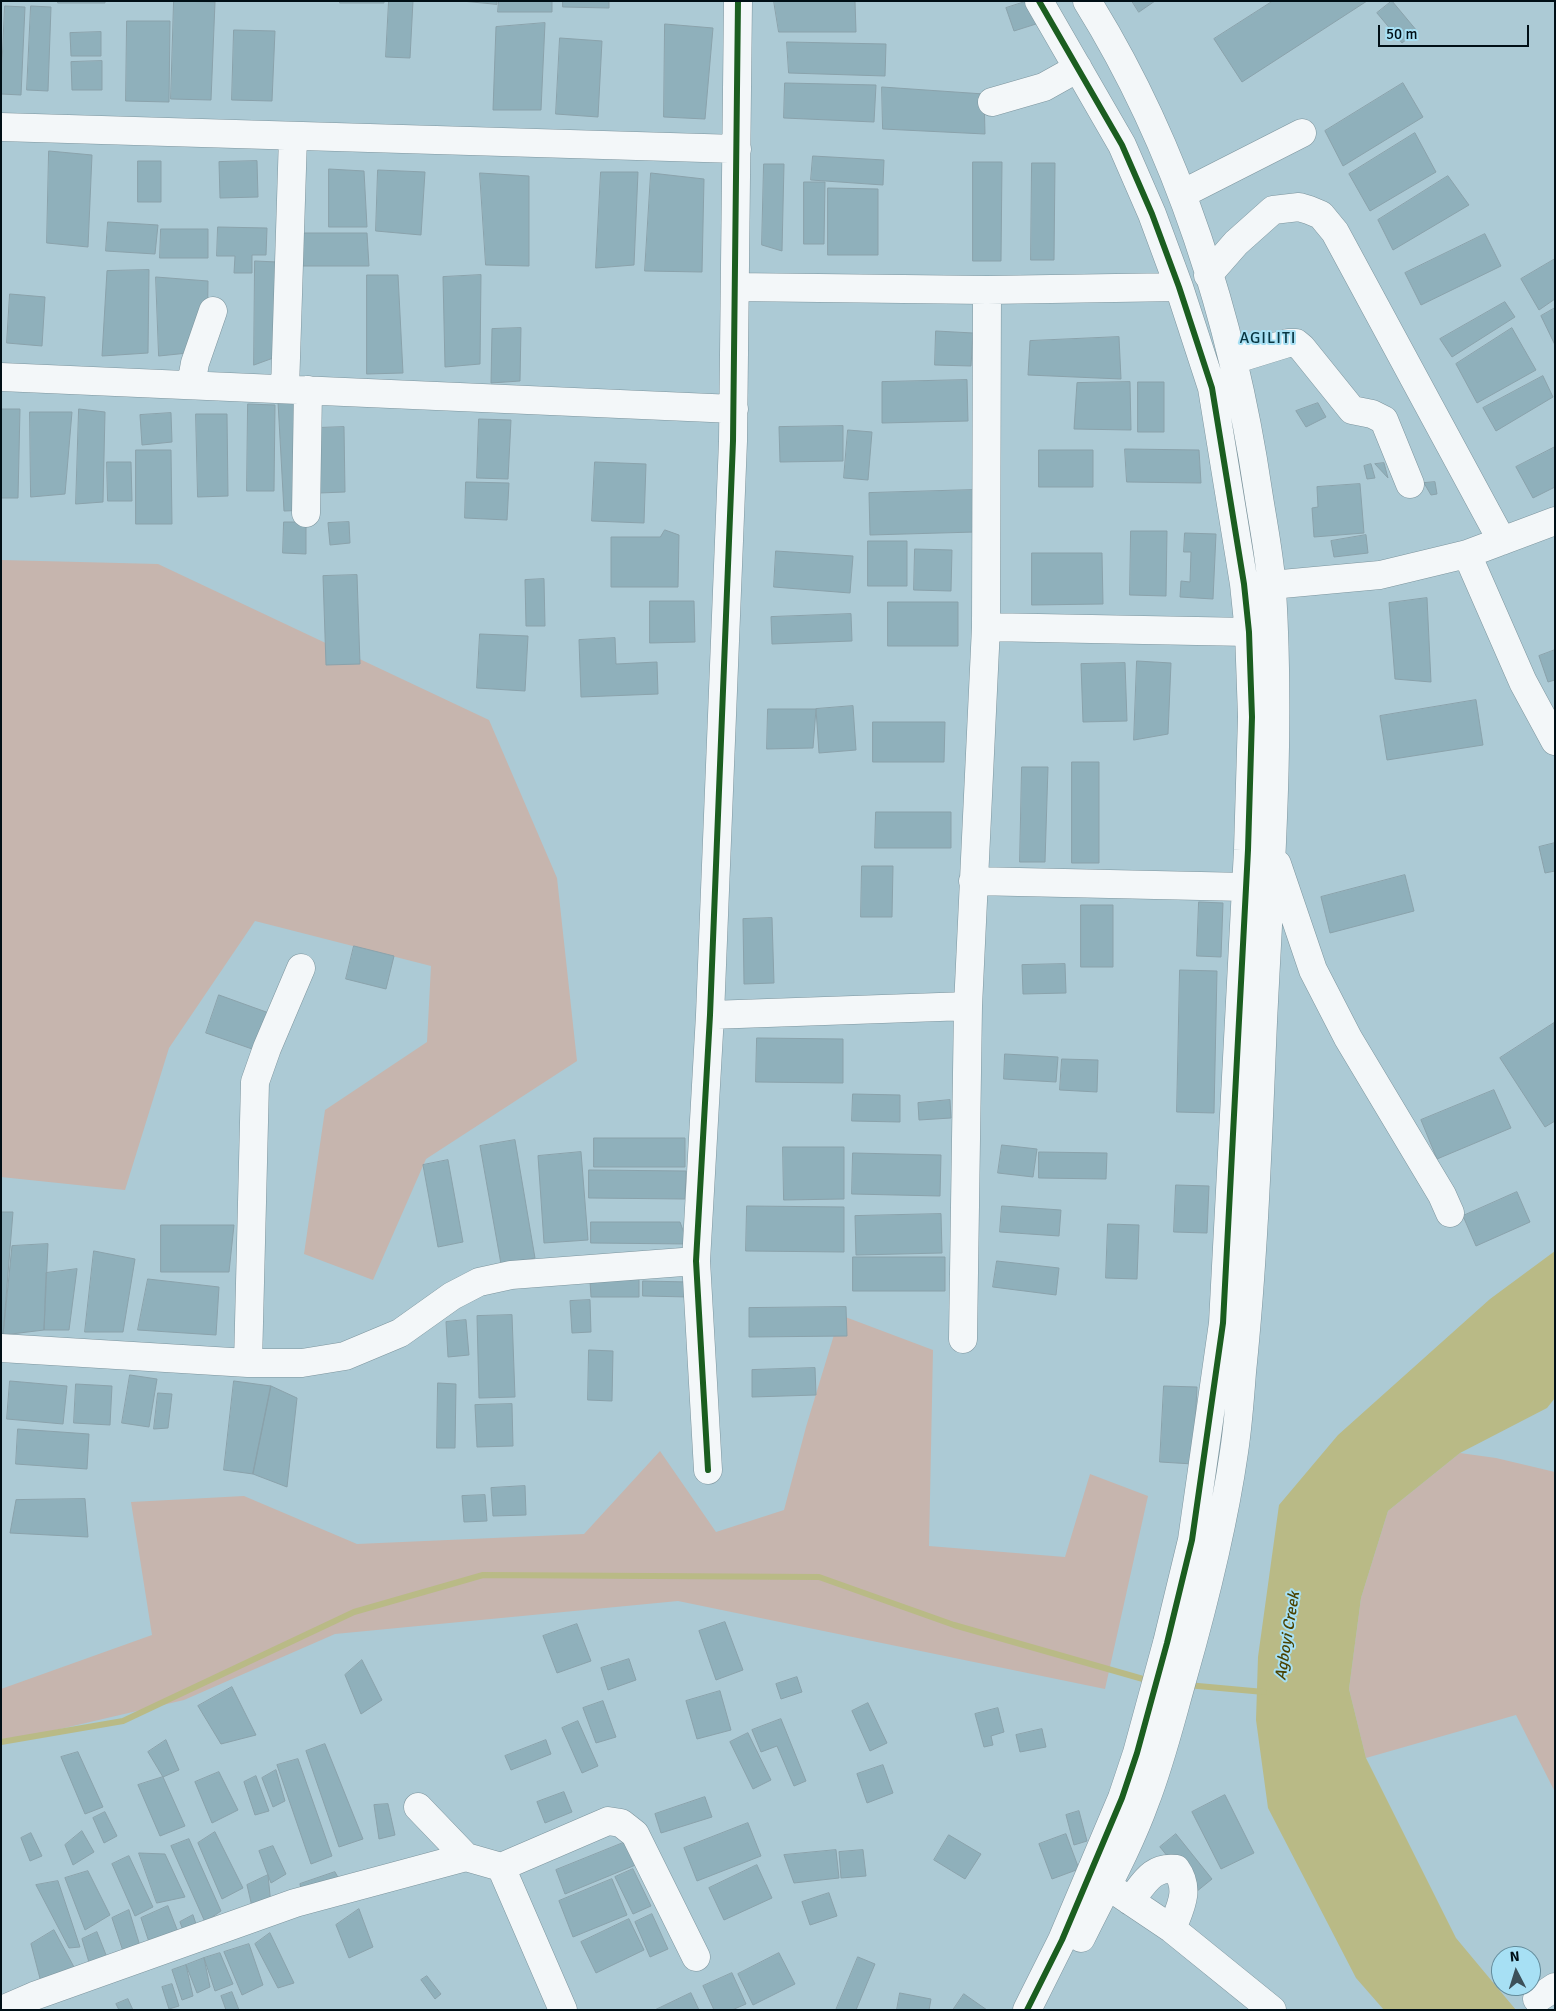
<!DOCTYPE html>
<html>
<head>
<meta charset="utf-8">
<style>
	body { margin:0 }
	#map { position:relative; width:1556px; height:2011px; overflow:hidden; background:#accad5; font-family:Signika,sans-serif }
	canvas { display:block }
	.frame { position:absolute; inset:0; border:2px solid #000f16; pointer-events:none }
	.north { position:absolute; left:1491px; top:1946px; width:50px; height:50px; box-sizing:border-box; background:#a7e0f4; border:1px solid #648c9b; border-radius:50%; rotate:355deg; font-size:14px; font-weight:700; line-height:20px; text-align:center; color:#000f16 }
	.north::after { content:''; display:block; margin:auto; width:18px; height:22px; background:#3c5059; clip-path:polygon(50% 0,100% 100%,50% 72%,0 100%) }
	.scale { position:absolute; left:1378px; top:25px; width:151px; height:22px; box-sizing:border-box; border:2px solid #000f16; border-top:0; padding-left:6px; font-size:15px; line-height:18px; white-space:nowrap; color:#000f16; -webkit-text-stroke:4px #a7e0f4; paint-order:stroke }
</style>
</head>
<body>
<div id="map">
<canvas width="1556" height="2011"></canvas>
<div class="frame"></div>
<div class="north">N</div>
<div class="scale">50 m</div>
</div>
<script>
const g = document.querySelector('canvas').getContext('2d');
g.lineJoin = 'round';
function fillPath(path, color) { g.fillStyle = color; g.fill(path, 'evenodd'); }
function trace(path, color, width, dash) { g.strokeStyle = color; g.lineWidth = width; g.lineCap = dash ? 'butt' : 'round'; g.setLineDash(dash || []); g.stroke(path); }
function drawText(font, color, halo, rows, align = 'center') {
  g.font = font + ' Signika,sans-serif'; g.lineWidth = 4; g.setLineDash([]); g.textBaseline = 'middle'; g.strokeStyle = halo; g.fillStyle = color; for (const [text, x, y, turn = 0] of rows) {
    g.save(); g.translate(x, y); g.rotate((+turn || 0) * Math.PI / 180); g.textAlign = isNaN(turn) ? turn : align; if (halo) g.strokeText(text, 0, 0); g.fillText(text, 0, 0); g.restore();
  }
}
fillPath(new Path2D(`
	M1,560L158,564L489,720L557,878L577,1061L426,1159L373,1280L304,1254L325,1110L427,1042L431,966L255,921L169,1048L125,1190L1,1177Z
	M840,1315L933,1350L929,1546L1065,1557L1090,1474L1148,1496L1105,1689L678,1601L335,1634L184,1700L26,1737L1,1739V1689L152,1635L131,1502L244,1496L357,1544L584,1534L660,1451L716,1532L784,1510L806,1427Z
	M1460,1453L1496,1458L1555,1472V1792L1516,1715L1366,1758L1349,1689L1361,1598L1388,1511Z`), '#c6b5ae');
fillPath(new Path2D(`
	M1555,1251V1398L1547,1408L1460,1453L1388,1511L1361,1598L1349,1689L1366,1758L1456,1938L1516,2010H1384L1356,1978L1268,1808L1256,1720L1258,1657L1279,1505L1338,1435L1490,1299Z`), '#b9ba86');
trace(new Path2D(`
	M1187,1685L1264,1692
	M1,1742L123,1721L354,1612L483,1575L819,1577L954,1625L1150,1681`), '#b9ba86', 6);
const building = new Path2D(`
	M58,1H105V3H58Z
	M174,1L215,2L211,100L171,99Z
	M340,1H384V3H340Z
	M389,1H413L410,58L386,57Z
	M462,1H497V4Z
	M499,1H552V12H498Z
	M563,1H609V8L563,7Z
	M774,1H855L856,32H779Z
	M1028,1L1036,24L1014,31L1006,8Z
	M1132,1H1155L1139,12Z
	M1273,1H1367L1242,82L1214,39Z
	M1392,1L1417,31L1402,43L1377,13Z
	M5,6L25,7L21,95L1,94Z
	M31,6L51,7L48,91L27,90Z
	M127,21H170L169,102L126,101Z
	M545,23L541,110H493L496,27Z
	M665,24L713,28L705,119L664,117Z
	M234,30L275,31L272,101L232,100Z
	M101,32V56H71L70,33Z
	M560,38L602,41L598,117L556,114Z
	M787,42L886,44L885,76L789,73Z
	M102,61V90H72L71,62Z
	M785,83L876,85L874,122L784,118Z
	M1403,83L1423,117L1343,166L1325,131Z
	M882,87L984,94L985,134L883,129Z
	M1415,133L1436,172L1370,211L1349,174Z
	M49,151L92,155L88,247L47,243Z
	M813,156L884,160L883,185L811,180Z
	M138,161H161V202H138Z
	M257,161L258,197L220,198L219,162Z
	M973,162H1002L1001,261H973Z
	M1032,163H1055L1054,260H1031Z
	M764,164H784L782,251L762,245Z
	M329,169L364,171L367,227H329Z
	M378,170L425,172L421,235L376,231Z
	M601,172H638L634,265L596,268Z
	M480,173L529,176V266L486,265Z
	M651,173L704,179L702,272L645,271Z
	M1448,176L1469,205L1393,250L1378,220Z
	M804,182H825L824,244H804Z
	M828,188L878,189V255H828Z
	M108,222L158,225L155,254L106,251Z
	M218,227L267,228L266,255H252V273H234L235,256H217Z
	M161,229H208V258H160Z
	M304,233H367L369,266H301Z
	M1485,234L1501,266L1421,305L1405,273Z
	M1555,259V299L1539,310L1521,279Z
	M255,261L277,262L276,357L254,365Z
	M149,270L148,353L102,356L107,271Z
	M367,275H398L403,373L367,374Z
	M481,275L480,364L445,367L443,277Z
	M156,277L208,281L207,351L159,356Z
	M10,294L45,297L42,346L7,343Z
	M1505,302L1515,317L1452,357L1440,339Z
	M1555,308V345L1541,316Z
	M521,328L520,381L491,383L492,329Z
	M1512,328L1536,370L1477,403L1456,364Z
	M936,331L973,333L971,366L935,365Z
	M1119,337L1121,379L1028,375L1030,341Z
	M1543,376L1553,397L1496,431L1483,408Z
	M967,380L968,421L882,423V382Z
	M1130,382L1131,430L1074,429L1077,383Z
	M1138,382H1164V432H1138Z
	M305,401L311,510L284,511L278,402Z
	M1318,403L1326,417L1306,427L1296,411Z
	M248,404L275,405L274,491H247Z
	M1,409H20L18,498H1Z
	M79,409L105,412L103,502L76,504Z
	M30,412H72L65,494L31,497Z
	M171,413L172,442L142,445L140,415Z
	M196,414H227L228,496L198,497Z
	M479,419L511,420L508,479L477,478Z
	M843,426V461L780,462L779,427Z
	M344,427L345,492L319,493L317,428Z
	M848,430L872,432L868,480L844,478Z
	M1555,447V487L1533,498L1516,467Z
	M1125,449L1199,450L1201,483L1127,482Z
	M136,450H171L172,524H136Z
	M1039,450H1093V487H1039Z
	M107,462H131L132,501H108Z
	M595,462L646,464L644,523L592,521Z
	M1384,463L1388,478L1375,464Z
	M1371,464L1375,478L1367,479L1364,466Z
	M466,482L509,483L507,520L465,518Z
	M1435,482L1437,494L1431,495L1424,483Z
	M1360,484L1364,533L1314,537L1312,508L1318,507L1317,487Z
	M974,490L975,532L870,535L869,493Z
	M284,522H306V554L283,553Z
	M349,522L350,543L330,545L328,523Z
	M665,530L679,535L678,587H611V537H660Z
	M1131,531H1167L1166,596L1130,595Z
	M1185,533L1216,534L1213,599L1180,597L1181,581L1190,582L1191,552H1184Z
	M1366,535L1368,553L1334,557L1331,541Z
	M868,541H907V586H868Z
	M915,549L952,550L951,591L914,590Z
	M776,551L853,556L850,593L774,587Z
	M1032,553H1102L1103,604L1032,605Z
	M357,575L360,664L326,665L323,576Z
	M544,579L545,626H526L525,580Z
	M1427,598L1431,682L1395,679L1389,603Z
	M650,601H694L695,642L650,643Z
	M888,602H958V646H888Z
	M851,614L852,641L772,644L771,617Z
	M480,634L528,636L525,691L477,688Z
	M615,638L616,664L657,662L658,694L581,697L579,640Z
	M1555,650V680L1548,682L1539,656Z
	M1137,661L1171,663L1168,734L1134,740Z
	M1125,663L1127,721L1083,722L1081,664Z
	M1476,700L1483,745L1387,760L1380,716Z
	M853,706L856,750L819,753L816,709Z
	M768,709H816L813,748L767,749Z
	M873,722H945L944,762H873Z
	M1072,762H1099V863H1072Z
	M1022,767H1048L1045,862H1020Z
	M876,812H951V848H875Z
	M1555,843V871L1545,873L1539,847Z
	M862,866H893L892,917H861Z
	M1405,875L1414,911L1330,933L1321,897Z
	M1199,902L1223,903L1221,957L1197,956Z
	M1081,905H1113V967H1081Z
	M772,918L774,983L744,984L743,919Z
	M354,946L394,956L386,989L346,979Z
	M1065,964L1066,993L1023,994L1022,965Z
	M1180,970L1217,971L1214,1113L1177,1112Z
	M219,995L269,1013L255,1050L206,1033Z
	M1554,1023L1555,1121L1545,1127L1500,1058Z
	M757,1038L843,1039V1083L756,1082Z
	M1005,1054L1058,1057L1056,1082L1004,1079Z
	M1062,1059L1098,1060L1097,1092L1060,1090Z
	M1494,1090L1511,1128L1437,1159L1421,1120Z
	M853,1094L900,1095V1122L852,1121Z
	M950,1100L951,1118L919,1120L918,1103Z
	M594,1138H685V1167H594Z
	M515,1140L535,1258L501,1264L480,1146Z
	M1002,1145L1037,1149L1033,1177L998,1173Z
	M783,1147H844V1199L784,1200Z
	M581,1152L588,1240L544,1243L538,1156Z
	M1039,1152L1107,1153L1106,1179L1039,1178Z
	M853,1153L941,1155L940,1196L852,1194Z
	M448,1160L463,1242L438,1247L423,1165Z
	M589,1170L686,1171L685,1199L589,1198Z
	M1176,1185L1209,1186L1207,1233L1174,1232Z
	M1517,1192L1530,1222L1476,1246L1463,1216Z
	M747,1206L844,1207V1252L746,1251Z
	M1002,1206L1061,1210L1059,1236L1000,1232Z
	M1,1212H13L3,1335H1Z
	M941,1214L942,1253L856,1255L855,1216Z
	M591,1222H680L688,1244L591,1243Z
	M1108,1224L1139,1225L1137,1279L1106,1278Z
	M161,1225H234L229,1272H161Z
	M48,1244L44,1330L3,1335L12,1246Z
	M94,1251L135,1259L123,1332H85Z
	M853,1257H945V1291H853Z
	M997,1261L1059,1268L1056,1295L993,1287Z
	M77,1269L69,1330H44L46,1273Z
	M148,1279L219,1287L216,1335L138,1330Z
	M639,1280V1297H591L590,1281Z
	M643,1281L690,1282L689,1297L643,1296Z
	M590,1300L591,1332L572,1333L570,1301Z
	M846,1307L847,1336L749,1337V1308Z
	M512,1315L515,1397L479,1398L477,1316Z
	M466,1320L469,1355L448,1357L446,1322Z
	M589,1350L613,1351L612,1401L588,1400Z
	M815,1368L816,1395L752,1397V1370Z
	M130,1375L157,1379L149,1427L122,1423Z
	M10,1381L67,1386L63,1424L7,1419Z
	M234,1381L271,1386L253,1474L224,1470Z
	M438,1383L456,1384L455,1448H437Z
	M76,1384L112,1386L110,1425L74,1423Z
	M271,1386L297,1398L287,1487L253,1474Z
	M1164,1386L1197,1387L1193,1464L1160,1462Z
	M158,1393L172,1394L168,1428L154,1429Z
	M512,1404L513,1446L477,1447L475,1405Z
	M18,1429L89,1434L87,1469L16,1464Z
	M525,1486L526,1515L493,1516L491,1488Z
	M485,1495L487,1521L464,1522L462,1496Z
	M85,1499L88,1537L10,1533L16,1500Z
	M725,1622L743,1670L716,1680L699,1631Z
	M577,1624L591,1661L557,1673L543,1636Z
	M629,1659L636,1680L608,1690L601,1668Z
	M362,1660L382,1700L361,1714L345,1675Z
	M797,1677L802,1692L781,1699L776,1684Z
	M232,1687L256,1735L221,1744L198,1706Z
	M720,1691L731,1730L697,1739L686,1701Z
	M603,1701L616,1737L596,1743L583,1708Z
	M868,1703L887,1743L870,1751L852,1711Z
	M998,1708L1004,1732L991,1736L993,1745L984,1747L975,1714Z
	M781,1719L806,1781L794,1786L777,1746L761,1752L752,1730Z
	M578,1721L598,1766L582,1773L562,1728Z
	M1042,1729L1046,1747L1020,1752L1016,1735Z
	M748,1733L771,1780L753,1789L730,1742Z
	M166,1740L179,1770L163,1777L148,1752Z
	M546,1740L551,1754L511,1770L505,1756Z
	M325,1744L363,1839L339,1847L306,1751Z
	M78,1752L103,1807L85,1814L61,1757Z
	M298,1759L332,1856L311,1864L277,1765Z
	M883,1765L893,1793L867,1803L857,1774Z
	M276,1770L285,1801L273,1807L262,1778Z
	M219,1772L238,1810L212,1823L195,1782Z
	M256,1776L269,1811L255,1815L244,1782Z
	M163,1777L185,1826L160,1836L138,1785Z
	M564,1792L572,1812L545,1823L537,1802Z
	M1225,1795L1254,1853L1221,1869L1192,1812Z
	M705,1797L712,1817L661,1833L655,1814Z
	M388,1804L395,1835L379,1839L374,1805Z
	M1079,1811L1087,1841L1074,1845L1066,1815Z
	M105,1812L117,1836L104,1843L93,1818Z
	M748,1823L761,1856L697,1881L684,1848Z
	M82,1831L94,1852L73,1865L65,1845Z
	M215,1832L243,1888L222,1899L198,1843Z
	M31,1833L42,1856L30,1861L21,1838Z
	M1066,1834L1079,1869L1052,1879L1039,1844Z
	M1176,1834L1212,1879L1196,1892L1160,1847Z
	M949,1835L981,1854L965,1879L934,1860Z
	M189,1839L221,1911L205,1922L171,1846Z
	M628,1841L638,1864L565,1894L556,1870Z
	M273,1846L286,1874L271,1883L259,1851Z
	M836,1850L839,1878L794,1883L784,1855Z
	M863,1850L866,1876L841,1878L839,1852Z
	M139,1853L165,1854L185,1897L157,1903Z
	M129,1856L153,1907L135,1916L112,1864Z
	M757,1865L772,1898L724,1920L709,1888Z
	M633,1869L651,1906L633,1914L615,1877Z
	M88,1871L110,1915L85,1930L65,1878Z
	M335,1872L341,1883L302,1894L300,1884Z
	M268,1875L271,1905L253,1911L247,1885Z
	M612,1879L627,1915L573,1937L559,1901Z
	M58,1881L80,1947L69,1948L36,1885Z
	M829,1893L837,1916L810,1925L802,1902Z
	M168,1906L178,1932L150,1945L141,1918Z
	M359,1909L373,1947L349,1958L336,1925Z
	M129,1910L140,1946L124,1954L112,1918Z
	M652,1914L668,1949L650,1957L635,1922Z
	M193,1915L198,1930L185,1936L180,1922Z
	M629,1919L644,1950L596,1973L581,1942Z
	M54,1930L74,1967L42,1986L31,1944Z
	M97,1932L108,1960L91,1969L82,1939Z
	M270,1933L294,1983L278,1988L255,1944Z
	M249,1944L263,1985L242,1995L224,1952Z
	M220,1953L233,1984L215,1991L204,1958Z
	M779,1953L795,1984L753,2005L738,1974Z
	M858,1957L875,1964L856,2010H836Z
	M204,1958L210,1987L197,1993L186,1965Z
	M186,1965L193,1996L182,2000L172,1970Z
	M732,1973L746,2004L732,2010H714L703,1986Z
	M427,1976L441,1994L435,1999L421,1980Z
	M172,1984L179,2006L169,2009L162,1987Z
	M232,1992L239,2010H226L221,1996Z
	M691,1993L699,2010H655Z
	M900,1993L931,1999L929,2010H897Z
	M964,1994L987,2010H953Z
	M128,1999L133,2010H119L116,2004Z`);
fillPath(building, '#8fb0bb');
trace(building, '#8aa2ab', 1);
const minor = new Path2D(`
	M992,102L1044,87L1078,68
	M1,127L737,149
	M1182,194L1302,133
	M1208,275L1236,243L1273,210L1299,207L1309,210L1321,215L1335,232L1502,541
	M735,287L987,290L1179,287
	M1233,360L1288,343H1296L1302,348L1352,410L1372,414L1384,420L1410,484
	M1,377L734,409
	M191,385L195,363L213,311
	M285,389L293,137
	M306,513L308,390
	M1467,554L1523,682L1555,741
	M1271,585L1380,575L1467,554L1555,521
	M986,627L1249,632
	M1277,864L1313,970L1348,1038L1442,1195L1450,1213
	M973,881L1246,887
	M710,1015L968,1006
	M963,1339L968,1006L986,627L987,290
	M1,1348L248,1363H302L345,1356L400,1333L452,1296L479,1282L511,1275L696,1261
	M248,1363L255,1082L267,1048L301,968
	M708,1470L696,1261L710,1015L733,441L738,1
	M418,1807L466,1857
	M501,1867L563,2010
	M1091,1881L1108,1886L1172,1929L1272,2010
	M1130,1901C1144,1884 1151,1866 1176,1869C1191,1890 1180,1908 1172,1929
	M1081,1938C1103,1893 1128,1849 1145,1802C1161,1761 1171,1719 1183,1677C1204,1603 1223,1529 1234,1452C1238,1426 1240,1399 1242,1372C1254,1256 1258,1139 1263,1022C1270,878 1281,734 1272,590C1270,557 1263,524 1258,491C1233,321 1178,147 1087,1
	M1537,1999L1555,1987
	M2,2010L34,1996L295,1903L466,1857L501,1867L608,1821L621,1823L635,1834L696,1957
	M1027,2010L1062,1940L1122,1798L1137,1753L1167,1643L1192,1540L1223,1323L1248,850L1252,717L1249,632L1244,584L1212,388L1179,287L1152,214L1122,145L1039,1`);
trace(minor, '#7c949d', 29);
trace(minor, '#f3f7f9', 28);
trace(new Path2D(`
	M708,1470L696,1261L710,1015L733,441L738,1
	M1027,2010L1062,1940L1122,1798L1137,1753L1167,1643L1192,1540L1223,1323L1248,850L1252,717L1249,632L1244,584L1212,388L1179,287L1152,214L1122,145L1039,1`), '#1b5e20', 6);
g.letterSpacing = '1px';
drawText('16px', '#083541', '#a7e0f4', [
	["AGILITI",1268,339]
]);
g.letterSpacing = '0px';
drawText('italic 16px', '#4a4200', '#a7e0f4', [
	["Agboyi Creek",1288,1636,-81]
]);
</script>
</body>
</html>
